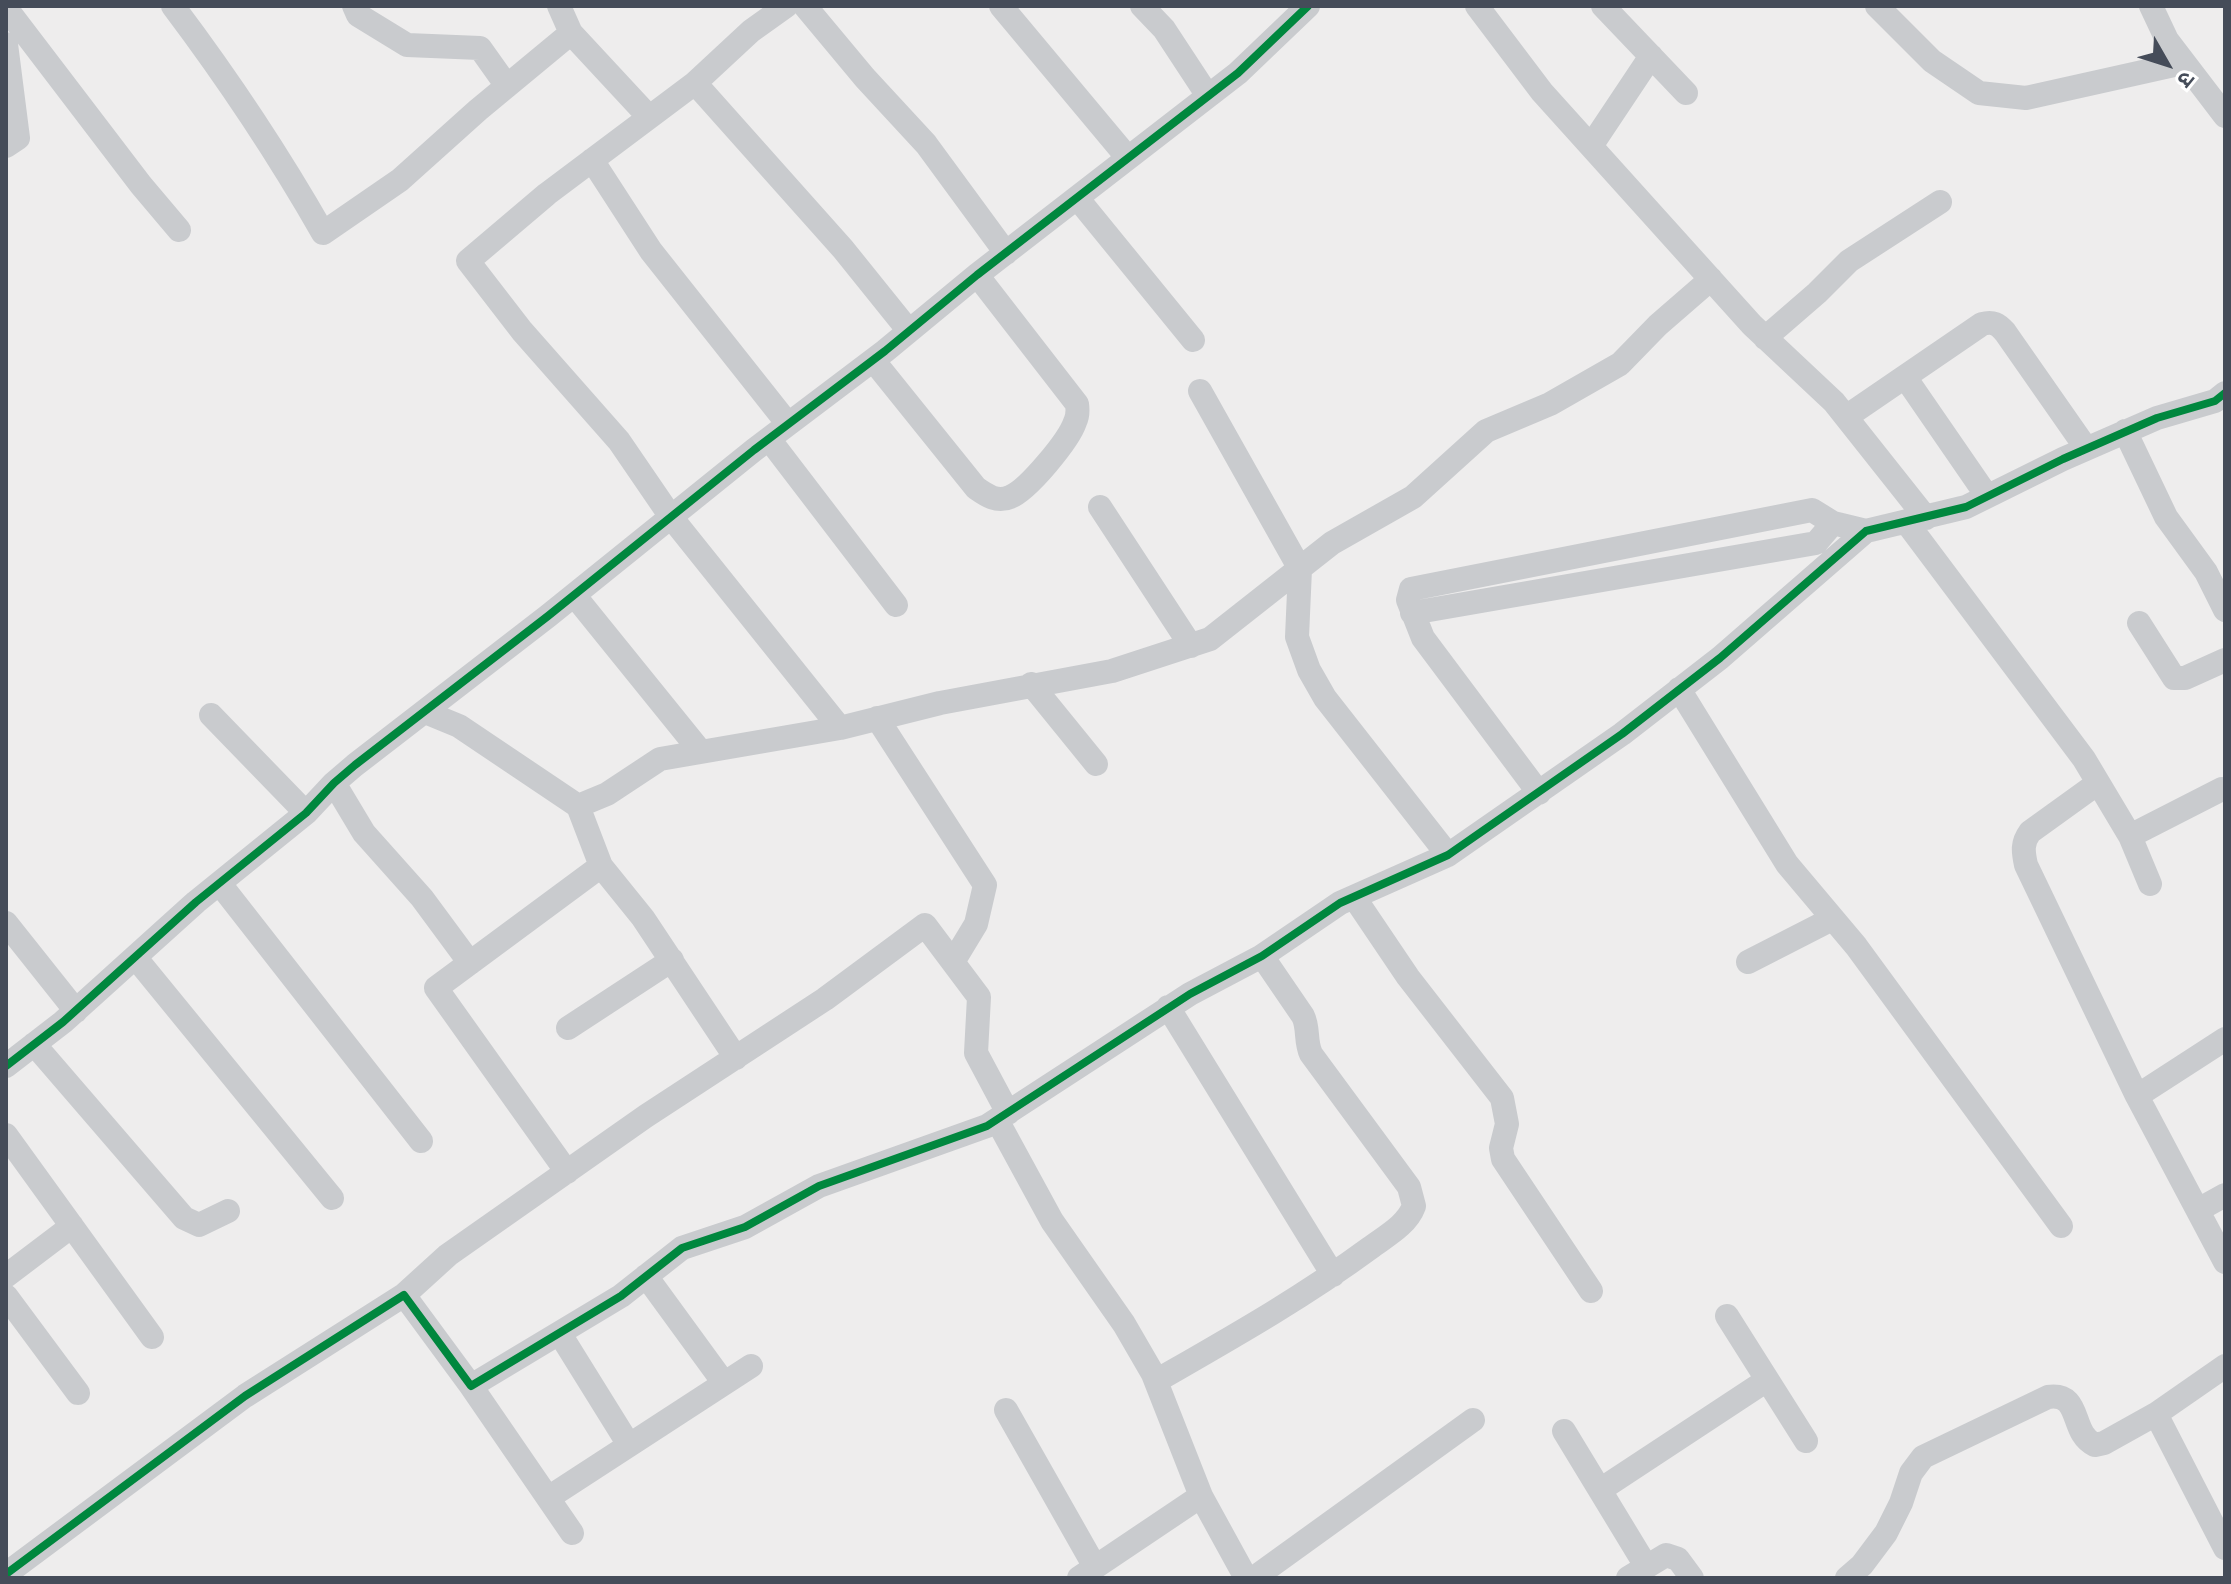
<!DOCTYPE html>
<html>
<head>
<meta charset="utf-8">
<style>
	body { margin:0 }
	#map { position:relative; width:2231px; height:1584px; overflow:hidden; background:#eeeded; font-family:"Fira Sans Condensed","Noto Sans Devanagari",sans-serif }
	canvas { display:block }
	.frame { position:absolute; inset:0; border:8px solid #454c59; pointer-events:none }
	.north { position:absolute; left:2127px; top:24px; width:80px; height:80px; -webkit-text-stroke:6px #fff; paint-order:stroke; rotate:129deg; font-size:22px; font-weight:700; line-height:32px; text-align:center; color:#454c59 }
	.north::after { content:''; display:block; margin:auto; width:28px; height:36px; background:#454c59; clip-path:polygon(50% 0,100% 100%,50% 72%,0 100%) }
</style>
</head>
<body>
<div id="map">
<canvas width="2231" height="1584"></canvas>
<div class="frame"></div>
<div class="north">उ</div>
</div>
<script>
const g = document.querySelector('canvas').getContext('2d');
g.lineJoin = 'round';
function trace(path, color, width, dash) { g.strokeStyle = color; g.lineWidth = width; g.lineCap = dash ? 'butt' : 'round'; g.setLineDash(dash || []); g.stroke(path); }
trace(new Path2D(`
	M173,6C228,79 278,154 323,233L400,180L478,110L571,33L559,6
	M354,6L358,15L407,45L480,48L507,86
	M786,6L751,31L695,83L547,194L468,261L522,331L619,441L671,517L840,728
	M805,6L865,78L926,144L1006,253
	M1001,6L1128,158
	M1142,6L1164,29L1208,96
	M1477,6L1542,92L1752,325L1834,402L1926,518
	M1603,6L1686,93
	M1877,6L1932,61L1979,93L2026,98L2183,63
	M2151,6L2167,40L2225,116
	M6,8L141,185L179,230
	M571,33L649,117
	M6,44L18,138L6,146
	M695,83L843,249L909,331
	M1591,146L1651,56
	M592,160L651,251L788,424
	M1078,199L1193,340
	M1765,338L1817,293L1849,261L1940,202
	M873,360L976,488C986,495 997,503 1010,497C1028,490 1069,440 1075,422C1078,416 1078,411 1077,404L977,275
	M1905,377L1987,496
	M1200,391L1300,569L1297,637L1309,670L1325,698L1448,855
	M1846,417L1982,324C1993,321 1998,324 2005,332L2086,448
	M2125,431L2166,517L2206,572L2225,610
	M769,439L896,605
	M1100,507L1191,646
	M1907,523L2084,759L2130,836L2150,884
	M574,595L701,752
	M1412,613L1816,543L1833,523
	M2139,623L2174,678H2185L2225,660
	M1031,684L1096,764
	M1679,689L1787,864L1856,946L2061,1226
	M425,712L459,726L578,806L607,794L660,759L840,728L940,703L1112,671L1210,639L1332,543L1413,497L1486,431L1550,404L1620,364L1658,325L1711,279
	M211,715L306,813
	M877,718L985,885L976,924L953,962
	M334,783L364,833L422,898L470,963
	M2098,783L2030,832C2022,843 2023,851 2026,865L2137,1096L2225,1262
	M1539,793L1423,638L1408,600L1411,589L1812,510L1833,523L1866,531
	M578,806L601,866L643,918L736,1058
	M2130,836L2222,789
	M220,884L421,1141
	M1354,897L1408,977L1502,1098L1507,1124L1501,1148L1503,1159L1591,1291
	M6,923L76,1011
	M135,957L332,1198
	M1748,962L1832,919
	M1168,1007L1333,1275
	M568,1028L672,960
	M34,1044L184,1218L199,1225L228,1211
	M6,1066L63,1022L196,902L306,813L334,783L355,765L548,616L754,450L885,351L977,275L1238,73L1308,6
	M2137,1096L2225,1039
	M997,1120L1052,1221L1124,1324L1153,1374L1201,1496L1246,1578
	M6,1135L152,1337
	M567,1172L436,988L601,866
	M2198,1210L2225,1195
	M6,1276L72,1226
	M646,1276L724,1383
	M404,1295L448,1255L646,1116L825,999L925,925L979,997L976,1053L1008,1113
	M6,1296L78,1393
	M1727,1316L1806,1441
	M560,1334L629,1445
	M2225,1366L2156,1414L2225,1548
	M1156,1381C1229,1339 1302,1298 1370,1248C1386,1236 1407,1225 1414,1206L1409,1187L1311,1054C1305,1041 1309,1028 1303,1016L1262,956
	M471,1386L572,1533
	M1006,1410L1095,1567
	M1564,1431L1646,1566
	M1600,1490L1767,1380
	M548,1498L751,1366
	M6,1574L245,1396L404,1295L471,1386L621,1296L682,1248L745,1227L819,1186L987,1126L1190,994L1262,956L1340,903L1448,855L1622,734L1720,658L1866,531L1966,507L2063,459L2157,418L2215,401L2225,393
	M1079,1578L1201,1496
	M1254,1578L1473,1420
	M1628,1578L1666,1555L1678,1559L1692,1578
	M1847,1578L1862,1565L1886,1533L1901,1503L1911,1473L1923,1457L2048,1397C2083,1392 2069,1433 2095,1445L2104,1443L2156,1414`), '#c9cbce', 24);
trace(new Path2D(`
	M6,1066L63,1022L196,902L306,813L334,783L355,765L548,616L754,450L885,351L977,275L1238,73L1308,6
	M6,1574L245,1396L404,1295L471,1386L621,1296L682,1248L745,1227L819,1186L987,1126L1190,994L1262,956L1340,903L1448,855L1622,734L1720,658L1866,531L1966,507L2063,459L2157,418L2215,401L2225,393`), '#00873e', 8);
</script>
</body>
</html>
